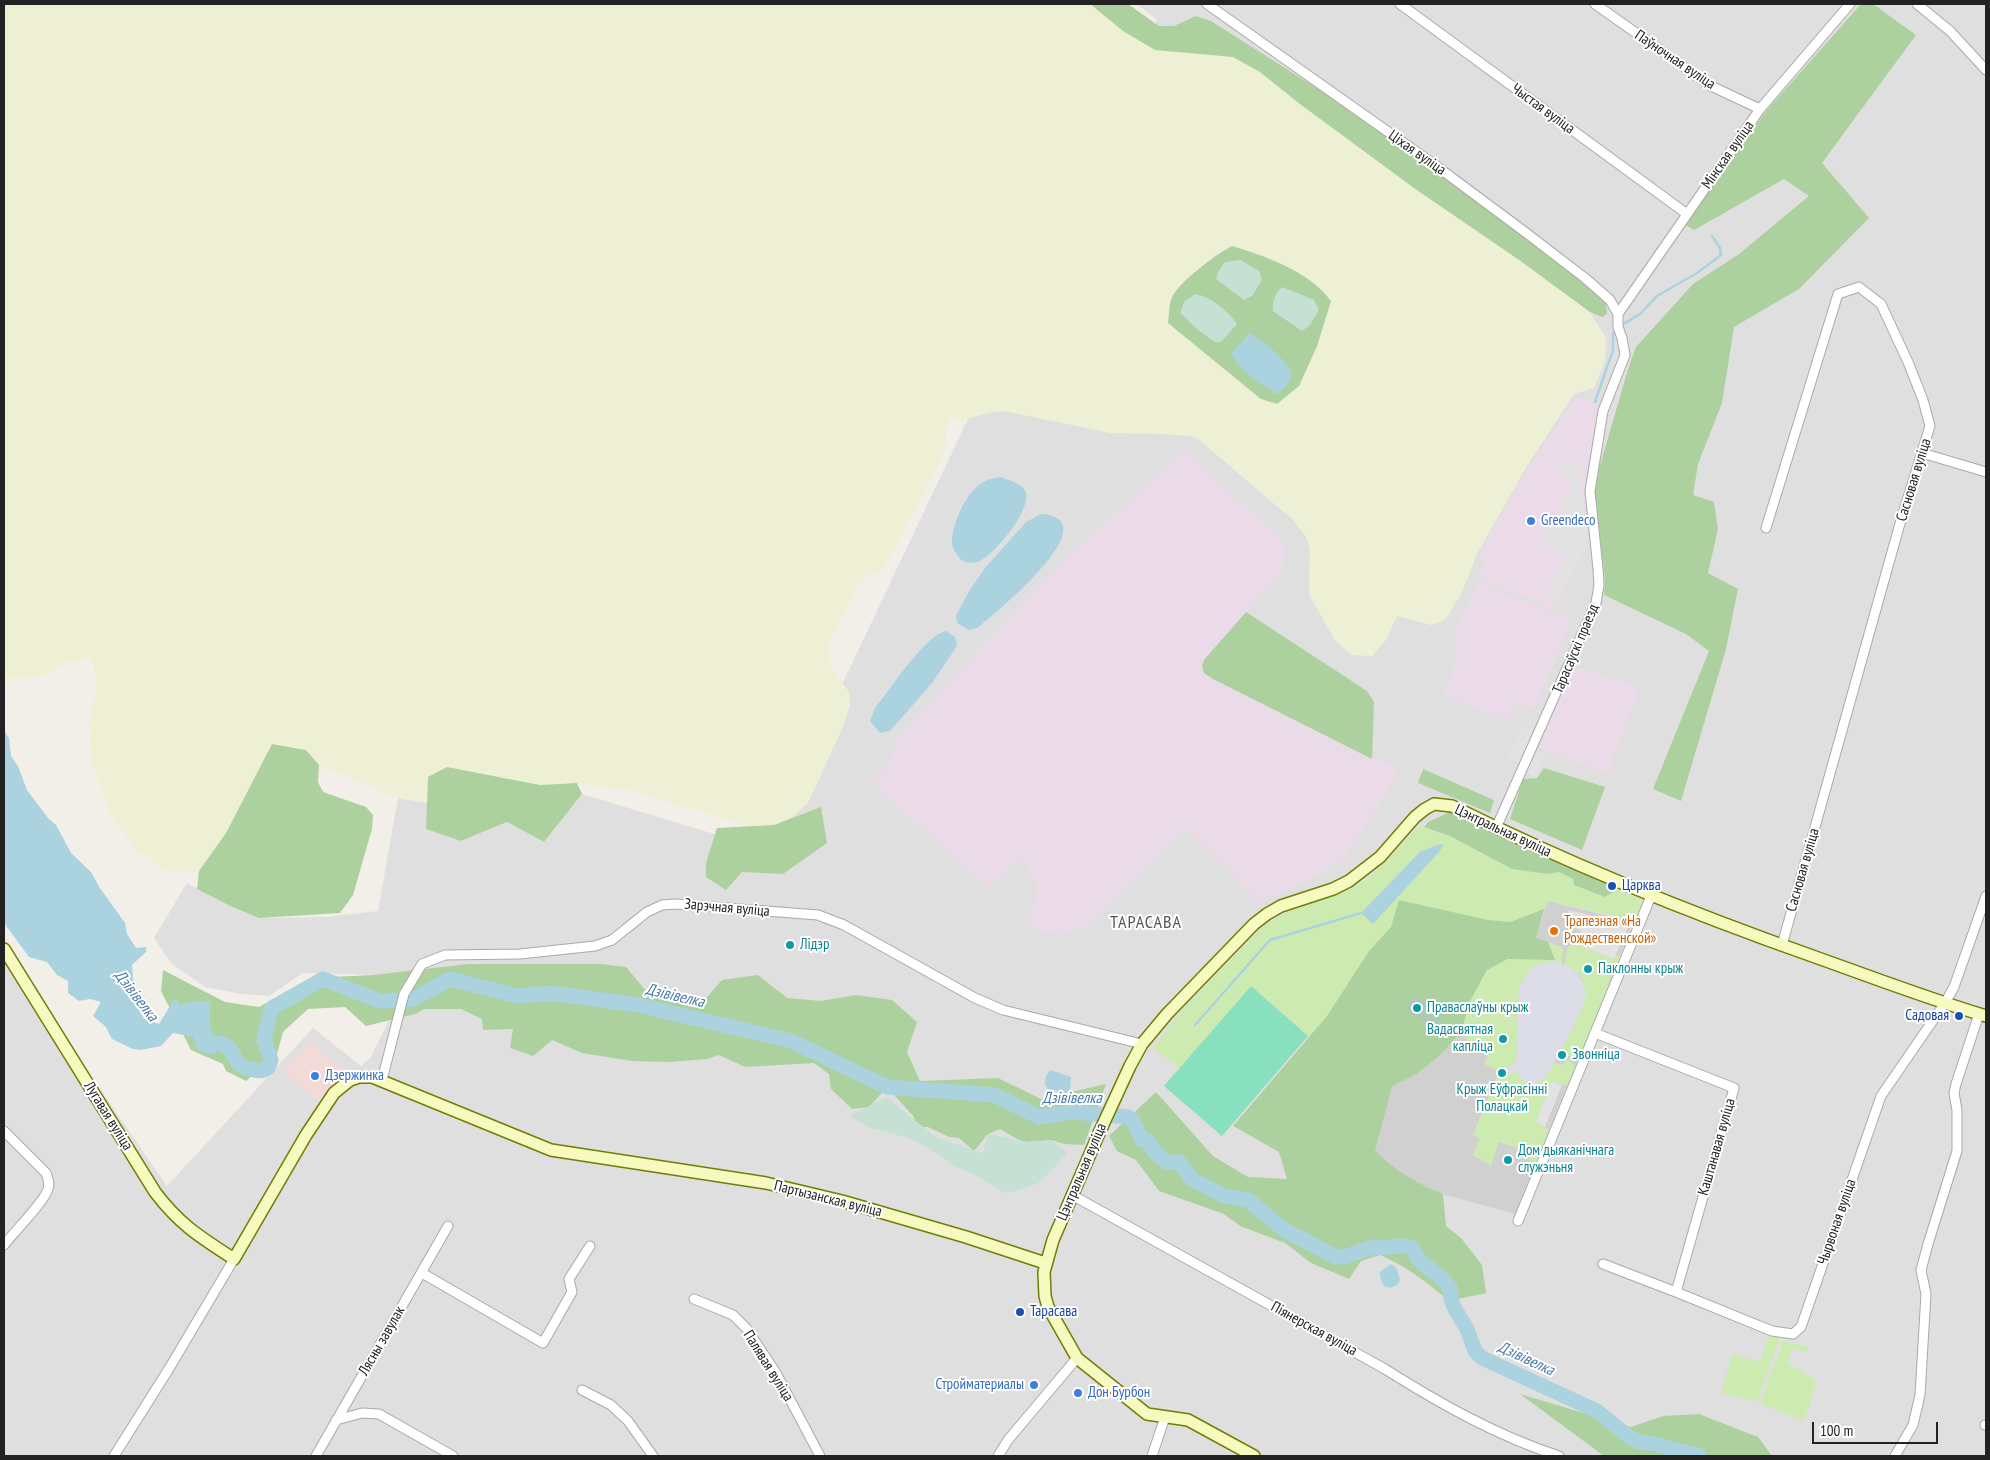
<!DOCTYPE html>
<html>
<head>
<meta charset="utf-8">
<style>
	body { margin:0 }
	#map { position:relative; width:1990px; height:1460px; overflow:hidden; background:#f2efe9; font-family:"PT Sans Narrow",sans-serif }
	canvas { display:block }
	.frame { position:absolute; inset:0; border:5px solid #222; pointer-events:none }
	.scale { position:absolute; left:1812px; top:1422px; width:126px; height:22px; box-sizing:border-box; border:2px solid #222; border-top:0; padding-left:6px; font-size:15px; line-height:18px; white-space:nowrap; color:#222; -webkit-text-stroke:4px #fff; paint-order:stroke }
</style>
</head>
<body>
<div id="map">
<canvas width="1990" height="1460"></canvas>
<div class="frame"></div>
<div class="scale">100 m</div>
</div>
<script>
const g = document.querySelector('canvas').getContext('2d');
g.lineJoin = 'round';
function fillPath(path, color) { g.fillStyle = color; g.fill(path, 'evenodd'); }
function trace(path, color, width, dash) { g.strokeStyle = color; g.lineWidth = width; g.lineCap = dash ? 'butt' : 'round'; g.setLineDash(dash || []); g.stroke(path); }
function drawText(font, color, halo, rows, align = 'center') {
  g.font = font + ' "PT Sans Narrow",sans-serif'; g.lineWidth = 4; g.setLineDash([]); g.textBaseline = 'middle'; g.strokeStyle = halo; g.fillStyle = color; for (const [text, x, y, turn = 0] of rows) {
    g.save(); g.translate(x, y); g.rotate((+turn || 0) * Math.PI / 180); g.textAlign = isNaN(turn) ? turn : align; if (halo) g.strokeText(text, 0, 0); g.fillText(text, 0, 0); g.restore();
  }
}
fillPath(new Path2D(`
	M1137,4H1986V1456H4L5,951L167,1186L313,1028L361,1066L371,1057L411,976L303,973L269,996L242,994L205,987L172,964L154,938L187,883L230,906L259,918L327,917L378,911L398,798L427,803V829L461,841L507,822L544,842L582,794L764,849L1157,20Z`), '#e0dfdf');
fillPath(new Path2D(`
	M310,1042L345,1071L319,1101L283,1071Z`), '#f2dad9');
fillPath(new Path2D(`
	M1577,396L1600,408L1587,466L1584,491L1589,546L1552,608L1482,580L1480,576L1485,561L1479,554L1527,470Z
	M1185,450L1285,543V556L1278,578L1204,660V673L1213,679L1372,759L1399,768L1388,790L1344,858L1306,882L1256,903L1252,893L1238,882L1233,873L1188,830L1184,829L1083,928L1058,934L1029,928L1038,886L1023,857L989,888L871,783L889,766L896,741L958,672L1071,554Z
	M1478,583L1572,620L1534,709L1516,702L1508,721L1444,695L1457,656L1453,638Z
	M1573,666L1639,688L1607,773L1539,748Z`), '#ebdbe8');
fillPath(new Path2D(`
	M1547,901L1633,922L1515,1214L1443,1194L1417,1183L1397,1171L1374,1151L1392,1086L1415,1075L1470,1001L1530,959Z`), '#d0d0d0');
fillPath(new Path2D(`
	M4,4H1090L1123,31L1200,53L1233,57L1260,72L1300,104L1414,188L1522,262L1590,312L1606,338L1605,361L1594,388L1574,394L1527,466L1477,554L1462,592L1446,619L1431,625L1397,616L1386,640L1372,656L1351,655L1335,640L1309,595L1310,550L1306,537L1292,519L1198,439L1191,436L1161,434L1111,433L1003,411L988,413L961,421L948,416L945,451L891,556L882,569L868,576L861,581L832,638L828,652L830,664L849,692L850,705L842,729L808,803L791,818L774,825L749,826L631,791L577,783L540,785L447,767L428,778L427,803L398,798L319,765L306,750L255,777L226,833L199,871L181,873L163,869L134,847L110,813L91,762L89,723L96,685L93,663L88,658L69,661L41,677L4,679ZM1232,246L1261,255L1294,271L1331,301L1317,346L1299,386L1261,399L1168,323L1201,269L1214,256Z`), '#eef0d5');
fillPath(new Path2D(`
	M1419,826L1450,836L1512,869L1547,874L1559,872L1604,897L1617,890L1638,898L1642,903L1635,921L1548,901L1544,909L1510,922L1488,920L1391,927L1369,951L1327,1016L1309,1037L1251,986L1180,1069L1153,1048L1182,1010L1260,929L1288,911L1356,886L1373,874Z
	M1548,942L1563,948L1562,964L1556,961L1523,979L1519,987L1516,1065L1519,1076L1543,1080L1554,1063L1564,1065L1565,1061L1568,1060L1572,1063L1577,1073L1574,1083L1568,1086L1552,1081L1536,1122L1549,1130L1536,1163L1519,1155L1516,1148L1499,1142L1491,1166L1473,1155L1480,1138L1473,1135L1499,1071L1484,1064L1489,1052L1471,1045L1461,1032C1469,1005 1477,967 1508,960C1520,956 1542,959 1555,960Z
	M1576,944L1614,959L1617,954L1620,957L1582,1055L1568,1056L1562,1049L1574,1025L1583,980L1578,973L1564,965L1568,946Z
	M1769,1335L1780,1339L1757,1402L1721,1393L1732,1354L1760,1362Z
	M1783,1341L1810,1347L1807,1353L1792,1348L1787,1363L1817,1381L1804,1421L1760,1404Z`), '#cdebb0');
fillPath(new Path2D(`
	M1090,4H1128L1159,26H1174L1196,16L1211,21L1392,136L1586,283L1606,302L1607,314L1602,317L1590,312L1522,262L1414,188L1300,104L1260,72L1233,57L1155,50L1123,31Z
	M1861,4H1873L1916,35L1822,163L1869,218L1799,289L1734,327L1722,403L1698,464L1693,495L1714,502L1718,529L1708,573L1738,589L1726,649L1681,801L1653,789L1709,651L1686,634L1604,595L1605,579L1594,486L1629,366L1636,347L1693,284L1739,254L1809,196L1784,179L1694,230L1685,225L1767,110Z
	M1232,246C1267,257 1309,271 1331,301L1317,346L1299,386L1277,404L1261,399L1168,323C1169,316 1169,306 1171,300C1177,282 1216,255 1232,246Z
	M1246,612L1367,691L1374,702L1372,759L1213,679L1204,673L1202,666L1204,660Z
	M272,744L306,750L319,765L318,782L323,792L366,807L373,815L372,829L353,895L340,913L259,918L230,906L197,889L199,871L226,833Z
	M447,767L540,785L577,783L582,794L544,842L507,822L461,841L426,829L428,777Z
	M1544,768L1605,787L1582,850L1510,819L1523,779L1537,778Z
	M1423,769L1494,800L1490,813L1418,783Z
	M821,807L827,843L783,874L742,872L726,890L706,877V863L717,828L774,825Z
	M1450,812L1610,881L1617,890L1605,897L1574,885L1573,879L1559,872L1547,874L1512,869L1450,836L1424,827L1428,822Z
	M1399,900L1488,920L1510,922L1544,909L1536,938L1548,942L1555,960L1508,959L1487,970L1470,1001L1461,1032L1439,1056L1415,1075L1392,1086L1375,1151C1398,1172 1414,1182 1443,1194L1446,1226L1461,1238L1482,1265L1486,1293L1449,1301C1427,1282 1407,1267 1380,1255L1361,1261L1349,1279L1311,1263L1285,1243L1240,1226L1224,1214L1159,1191L1136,1160L1117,1151L1109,1136L1156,1092L1213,1156L1248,1177L1287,1179L1279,1152L1233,1126L1327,1016L1369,951L1391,927Z
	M468,964H601L626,967L651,997L702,1003L722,980L758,975L787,998L821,1001L856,995L892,1000L917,1022L907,1052L920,1081L998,1078L1041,1099L1106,1084L1084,1145L1064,1144L1052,1140L1027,1142L1019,1140L1000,1129L988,1134L974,1151L959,1138L949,1137L928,1127H917L914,1117L887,1087L869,1107L852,1109L831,1089L829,1074L814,1063L745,1067L719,1055L707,1059L669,1062L632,1061L582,1053L552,1040L533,1056L510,1048L513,1029L483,1030L482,1019L461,1009H424L415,1014L366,1026L345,1007L308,1009L283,1032L277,1054L246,1081L226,1071L223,1064L191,1050L161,991L163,970L225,1002L259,1007L310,978L373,975Z
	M1520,1394L1631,1427L1663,1416L1699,1414L1758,1437L1772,1456H1604Z`), '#add19e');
fillPath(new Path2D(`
	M1240,260L1259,271L1262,280L1252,296L1244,300L1216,279L1219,270L1225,262Z
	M1282,287L1314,300L1319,310L1310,325L1302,331L1273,311C1272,301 1274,295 1282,287Z
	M1195,294C1212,297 1227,310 1237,324L1221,342H1215L1197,329L1180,313L1184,302Z
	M886,1097L937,1138L983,1153L988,1134L1027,1142L1052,1140L1067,1153L1050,1172L1037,1184L1016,1191L1004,1193L979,1177L953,1165L929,1148L909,1138L868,1127L850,1116Z`), '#c6e0d4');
fillPath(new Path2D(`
	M1413,995L1445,1013L1436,1029L1404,1010Z`), '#aacbaf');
fillPath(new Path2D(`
	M1251,986L1308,1036L1222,1136L1164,1086Z`), '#88e0be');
fillPath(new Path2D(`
	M1565,458L1582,468L1581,485L1587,545L1556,600L1546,595L1567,559L1542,544L1575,482L1555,471Z
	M1522,726L1534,731L1520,763L1509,758Z
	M1535,750L1545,754L1536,777L1526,773Z
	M1569,910L1629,925L1614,959L1576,944L1581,930L1574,928L1572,921L1566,920Z
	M1552,1081L1562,1085L1545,1127L1536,1122Z`), '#e2e2e2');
fillPath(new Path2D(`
	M1556,961L1571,968L1578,974L1584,985L1586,997L1574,1025L1552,1067L1543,1080L1533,1084L1527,1083L1522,1080L1517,1072L1501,1077L1499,1070L1516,1064L1519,987L1528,972L1536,965Z`), '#dddde8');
fillPath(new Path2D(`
	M1250,333C1266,344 1283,356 1292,373L1288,384L1278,394C1263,386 1237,369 1231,353Z
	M1000,477C1008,480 1018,482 1024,489C1037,504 993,558 977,562C972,564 967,562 962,561C958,556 953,550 952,544C951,526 966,492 982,483C988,479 993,478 1000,477Z
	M1041,514C1112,519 993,615 979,627L969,630L957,623L956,616L969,591L985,568L1026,522Z
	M946,631L955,637L957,646L932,683L890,731L880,733L870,721L875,708C890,690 925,635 946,631Z
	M4,731L9,738L11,756L18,766L27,790L48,818L56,825L71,853L91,872L100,888L125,923L127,934L136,948L146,947V952L132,965L135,1001L144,1019L159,1024L175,998L180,1005L196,1001H210C210,1020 206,1031 222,1044L214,1055L199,1051L193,1037L173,1033L161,1046L141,1050L133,1049L112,1039L106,1027L93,1016L101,1002L90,999L79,1001L68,993V981L57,975L47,962L29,957L4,923Z
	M1444,844L1439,852L1373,924L1361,913L1420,852L1437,845Z
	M1050,1070L1071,1077L1070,1089L1066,1093L1048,1089L1045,1084L1046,1076Z
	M1391,1264L1397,1269L1400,1280L1397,1285L1390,1288L1384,1286L1380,1277V1272Z`), '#aad3df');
trace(new Path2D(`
	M1620,326L1640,314L1657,296L1697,273L1721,255L1720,248L1712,236
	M1595,402L1613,350V334L1616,330
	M1195,1025L1270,940L1361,913`), '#aad3df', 2.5);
trace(new Path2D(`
	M281,1003L323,979L380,1001L414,999L450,979L518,996L552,993L638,1005L791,1041L887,1087L994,1095L1039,1117L1073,1112L1128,1117L1133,1120L1142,1140L1148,1141L1154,1151L1166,1162H1179L1192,1179L1224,1196L1248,1200L1283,1229L1336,1257H1344L1369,1248L1407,1246L1412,1248L1420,1261L1444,1280L1450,1288L1451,1300L1455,1309L1467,1329L1475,1351L1482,1358L1597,1411L1628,1436L1639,1442L1650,1443L1699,1456
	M203,1044C209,1044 218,1042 223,1044C238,1051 230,1065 250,1069C258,1071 261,1072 268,1068L271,1060L264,1040L271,1009L273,1007`), '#aad3df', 15);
const street = new Path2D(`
	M1207,4L1435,165L1525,232L1585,278L1610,300L1618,314
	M1400,4L1687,214
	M1595,4L1711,86L1760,109
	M1917,4L1950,31L1986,70
	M1618,314L1760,109L1850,4
	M1922,453L1986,472
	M1766,528L1838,294L1859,287L1881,304L1908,362L1923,400L1930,426L1899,527L1782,945
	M1496,828L1596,603L1599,585L1598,569L1590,491L1603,411L1625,355L1622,338L1618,327V314
	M1595,1033L1734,1088L1676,1292
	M382,1080L404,994L422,964L445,955L520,954L595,946L612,940L647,912L662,905L675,904L818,915L844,925L975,998L1003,1010L1142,1044
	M4,1131L46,1173C48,1179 50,1183 48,1189C45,1201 13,1233 4,1245
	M1072,1195L1385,1369C1439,1403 1497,1436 1559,1456
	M1518,1221L1651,896
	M1603,1264L1676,1292L1772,1331L1793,1334L1801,1327L1881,1096L1945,1003L1954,987L1986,896
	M422,1273L543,1343L572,1292L569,1279L590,1246
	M694,1299L733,1315L747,1329L776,1373L820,1456
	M582,1390L611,1405L628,1421L653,1456
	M336,1420L362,1413L379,1414L453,1456
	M1985,1425H1986
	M114,1456L170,1367L234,1259
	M316,1456L448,1226
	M998,1456L1008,1440L1077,1358
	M1152,1456L1165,1417
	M1895,1456L1913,1425L1920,1395L1926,1294L1921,1270L1928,1244L1957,1151V1110L1954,1093L1956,1084L1979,1014`);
const secondary = new Path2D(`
	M4,949L155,1192C180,1225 200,1237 234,1259L306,1135L334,1093L350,1080L359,1077H372L551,1150L766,1183L842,1201L966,1237L1045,1263
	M1254,1456L1188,1420L1147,1414L1077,1358L1048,1307L1045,1296L1044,1272L1053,1240L1100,1131L1130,1066L1142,1044L1167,1014L1254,924L1267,914L1281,906L1333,889L1349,881L1380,857L1415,817L1425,809L1434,804L1452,806C1571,865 1693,914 1818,958C1874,978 1929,999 1986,1016`);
trace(street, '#a9a9a9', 11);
trace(secondary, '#707d05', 14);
trace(street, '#fff', 9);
trace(secondary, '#f7fabf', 11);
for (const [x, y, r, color] of [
	[1531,521,5,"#3f7fe0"],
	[1612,886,5,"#1a4fb4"],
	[1554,931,5,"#e8710a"],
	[790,945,5,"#0f9aa8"],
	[1588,969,5,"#0f9aa8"],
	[1417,1008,5,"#0f9aa8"],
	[1959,1016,5,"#1a4fb4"],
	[1503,1039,5,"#0f9aa8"],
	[1562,1055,5,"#0f9aa8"],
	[1502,1073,5,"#0f9aa8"],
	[315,1076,5,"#3f7fe0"],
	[1508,1160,5,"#0f9aa8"],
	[1020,1312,5,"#1a4fb4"],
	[1034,1385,5,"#3f7fe0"],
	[1078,1393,5,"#3f7fe0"]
]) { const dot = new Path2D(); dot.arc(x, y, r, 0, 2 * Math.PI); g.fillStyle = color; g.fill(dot); trace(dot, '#fff', 2); }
drawText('15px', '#222', '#fff', [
	["Паўночная вуліца",1675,60,34],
	["Чыстая вуліца",1543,109,36],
	["Ціхая вуліца",1417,153,35],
	["Мінская вуліца",1728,155,-55],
	["Сасновая вуліца",1914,480,-73],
	["Тарасаўскі праезд",1576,649,-67],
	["Цэнтральная вуліца",1503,831,25],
	["Сасновая вуліца",1803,870,-74],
	["Зарэчная вуліца",727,908,5],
	["Лугавая вуліца",108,1116,58],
	["Каштанавая вуліца",1717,1147,-74],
	["Цэнтральная вуліца",1082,1172,-67],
	["Партызанская вуліца",828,1199,14],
	["Чырвоная вуліца",1837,1222,-71],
	["Піянерская вуліца",1314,1329,29],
	["Лясны завулак",382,1341,-60],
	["Палявая вуліца",768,1366,58]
]);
drawText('15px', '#366cbe', '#fff', [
	["Greendeco",1541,521],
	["Дзержинка",325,1076],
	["Стройматериалы",1024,1385,"right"],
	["Дон Бурбон",1088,1393]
], 'left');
drawText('15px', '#164399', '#fff', [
	["Царква",1622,886],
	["Садовая",1949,1016,"right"],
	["Тарасава",1030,1312]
], 'left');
drawText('15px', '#c56008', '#fff', [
	["Трапезная «На",1564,922],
	["Рождественской»",1564,939]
], 'left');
drawText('15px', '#0d838f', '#fff', [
	["Лідэр",800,945],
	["Паклонны крыж",1598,969],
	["Праваслаўны крыж",1427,1008],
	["Вадасвятная",1493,1030,"right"],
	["капліца",1493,1047,"right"],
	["Звонніца",1572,1055],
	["Крыж Еўфрасінні",1502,1090,"center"],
	["Полацкай",1502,1107,"center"],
	["Дом дыяканічнага",1518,1151],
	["служэньня",1518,1168]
], 'left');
drawText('italic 16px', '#4a7aab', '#fff', [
	["Дзівівелка",136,996,52],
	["Дзівівелка",675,996,13],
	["Дзівівелка",1072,1098],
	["Дзівівелка",1526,1359,25]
]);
g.letterSpacing = '1px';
drawText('18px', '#555', '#fff', [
	["ТАРАСАВА",1146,923]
]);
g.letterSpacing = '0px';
</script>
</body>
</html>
